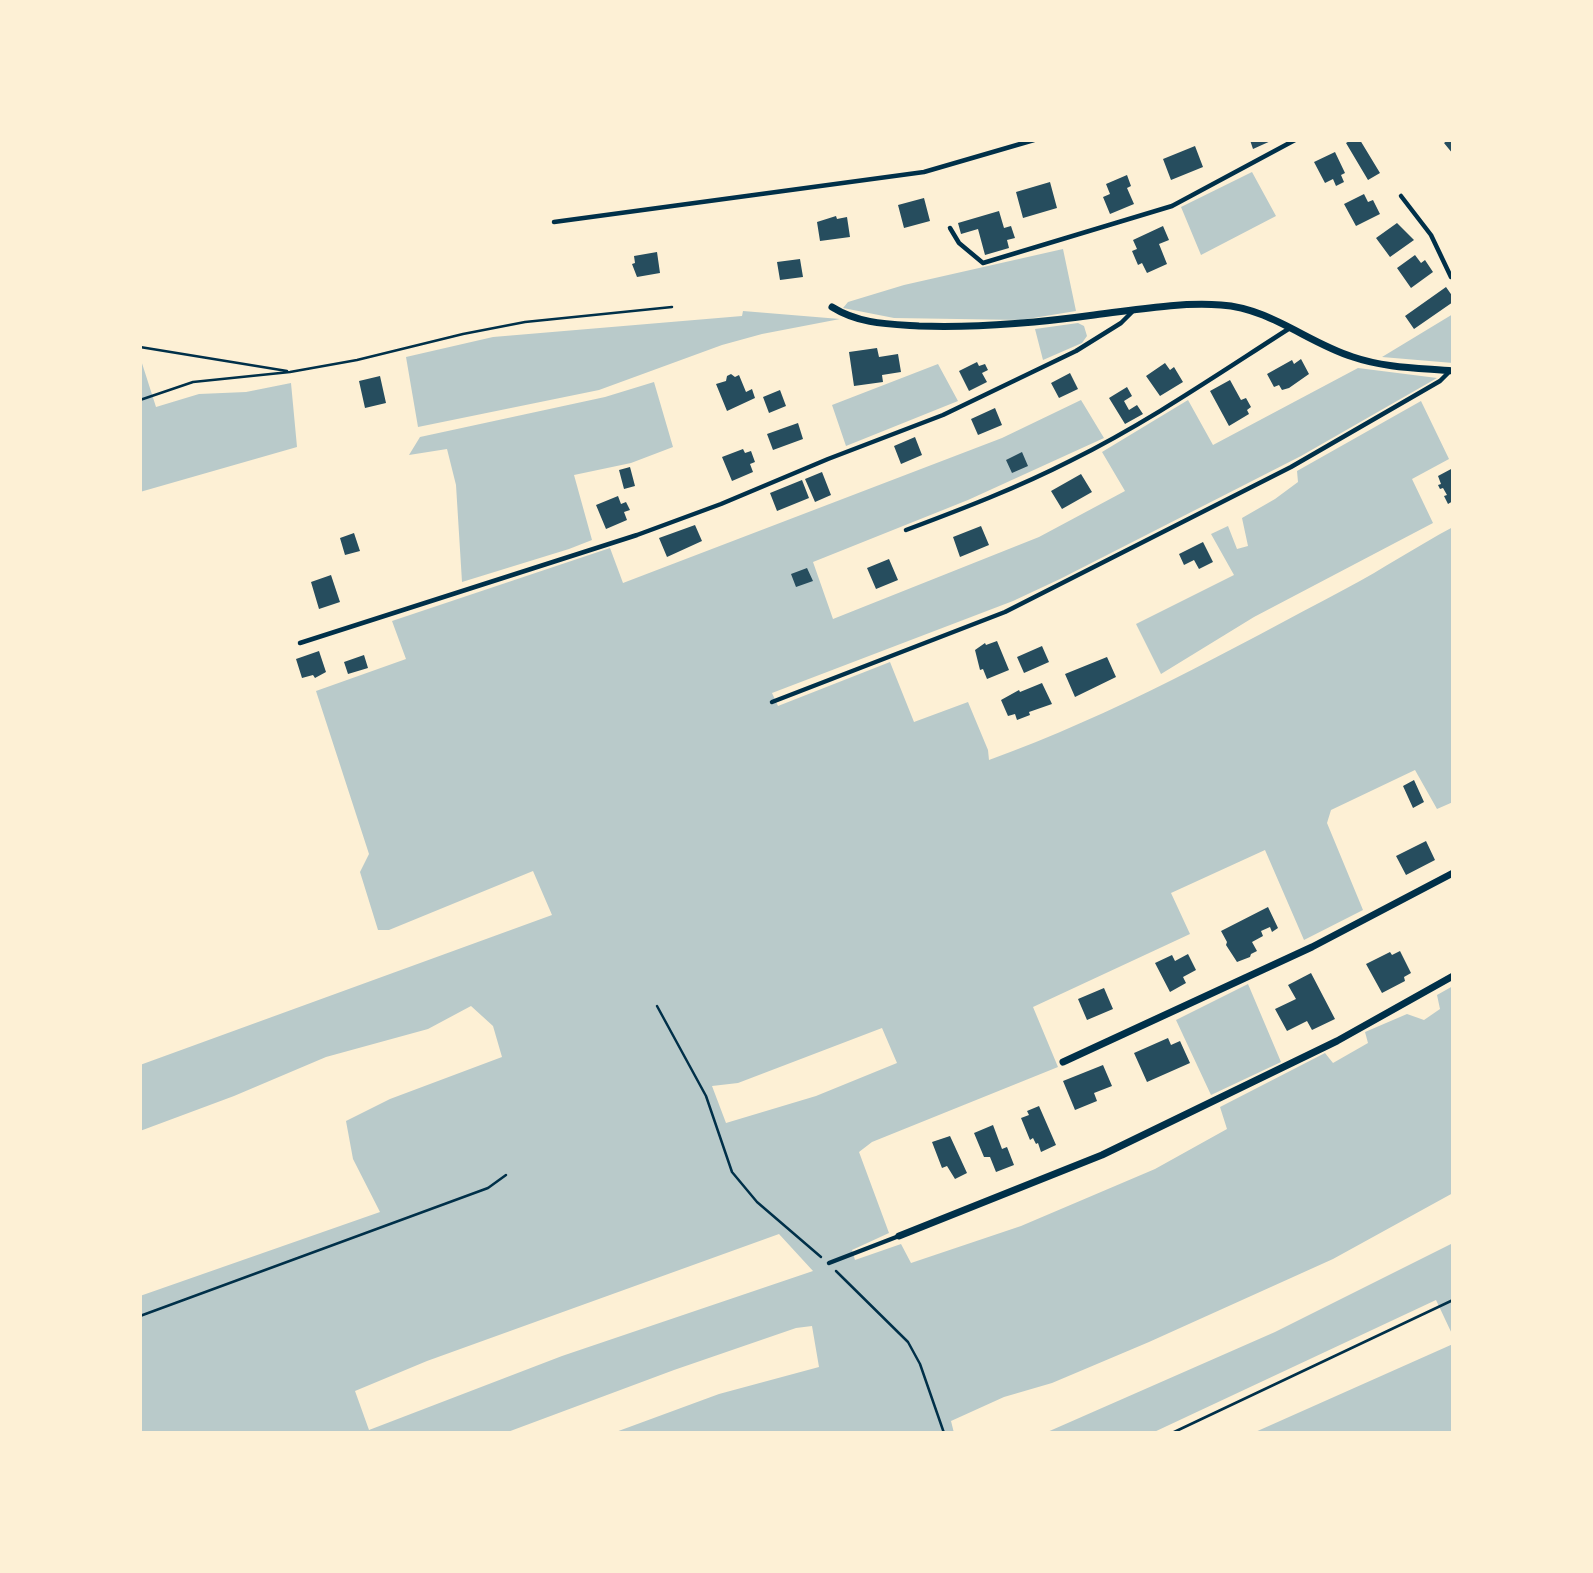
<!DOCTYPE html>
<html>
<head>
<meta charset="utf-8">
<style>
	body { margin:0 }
	#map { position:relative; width:1593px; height:1573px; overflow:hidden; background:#fdf0d5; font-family:Mulish,sans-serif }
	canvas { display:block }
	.frame { position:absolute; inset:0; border:142px solid #fdf0d5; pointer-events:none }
</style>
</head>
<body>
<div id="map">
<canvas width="1593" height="1573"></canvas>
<div class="frame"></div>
</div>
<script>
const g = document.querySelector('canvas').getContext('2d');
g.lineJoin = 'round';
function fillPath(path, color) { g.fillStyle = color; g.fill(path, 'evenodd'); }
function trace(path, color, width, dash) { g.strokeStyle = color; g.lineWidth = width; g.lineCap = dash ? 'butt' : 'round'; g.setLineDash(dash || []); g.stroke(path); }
fillPath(new Path2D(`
	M1252,172L1276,216L1201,255L1181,207Z
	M1063,249L1076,311L1021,320L894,318L843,308L848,302L904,285Z
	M743,311L840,319L762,334L722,345L599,390L418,427L406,357L493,337L742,316Z
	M1453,314V363L1382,357Z
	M1078,323L1084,326L1087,336L1082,343L1043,360L1035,329Z
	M140,357L156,407L199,394L246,392L291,383L297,447L140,492Z
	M938,364L958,401L846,446L832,405Z
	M1358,368L1437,378L1301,456L1060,579L1013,601L772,693L778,706L890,662L914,722L968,702L988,750L989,760C1114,715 1230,650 1347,588C1383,569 1417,546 1453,527V802L1437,809L1415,770L1331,810L1327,823L1363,910L1304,940L1265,850L1171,893L1190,934L1033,1007L1058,1067L872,1142L859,1152L889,1233L852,1250L855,1260L901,1244L911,1263L1021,1226L1155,1169L1227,1129L1220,1107L1325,1053L1333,1063L1368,1043L1365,1032L1407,1014L1424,1020L1440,1009L1437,995L1453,986V1193L1333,1259L1149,1342L1052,1383L1004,1397L951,1421L954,1433H613L719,1394L819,1367L812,1326L796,1328L674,1370L505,1433H140V1296L380,1212L353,1159L346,1121L390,1099L502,1057L493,1026L471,1006L428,1029L326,1057L234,1096L140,1131V1065L552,915L533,871L389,930H378L360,872L369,854L316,691L406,659L392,621L610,548L623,583L1002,438L1081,400L1104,438L968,500L813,562L833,619L1039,537L1125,491L1102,452L1188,400L1213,445ZM882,1028L897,1063L816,1096L726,1123L712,1086L738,1083ZM779,1234L813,1271L562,1356L369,1430L355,1391L427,1361Z
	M654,382L673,447L631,463L574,475L592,540L569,549L462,582L456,485L447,449L409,455L420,437L605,397Z
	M1421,401L1449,459L1412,479L1433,523L1254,617L1161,674L1136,624L1234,575L1211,534L1228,526L1237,549L1248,546L1242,518L1275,499L1298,482L1297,471Z
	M1248,984L1281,1062L1211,1095L1176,1020Z
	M1453,1243V1336L1436,1300L1152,1433H1045L1275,1332Z
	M1453,1344V1433H1253Z`), '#b9caca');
fillPath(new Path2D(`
	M1250,140H1273L1253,149Z
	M1351,140H1360L1380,173L1368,180L1346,143Z
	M1448,140H1453V154L1444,143Z
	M1195,146L1203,167L1171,180L1163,159Z
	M1335,152L1345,173L1341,175L1344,182L1336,186L1333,179L1325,183L1314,162Z
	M1127,175L1131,186L1127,188L1134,204L1110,214L1103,197L1110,194L1106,184Z
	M1050,182L1057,208L1023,218L1016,192Z
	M1364,194L1368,202L1373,200L1380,214L1356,226L1344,204Z
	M924,198L930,221L904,228L898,205Z
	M999,211L1004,228L1011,226L1015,238L1007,240L1009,248L985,255L978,229L961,234L958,223Z
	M836,216L837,219L847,217L850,237L820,241L817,222Z
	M1397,223L1414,240L1390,257L1376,238Z
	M1163,226L1169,240L1159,244L1167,264L1147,273L1142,263L1138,265L1132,251L1137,249L1133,240Z
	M657,252L660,273L637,277L632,264L635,263L634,256Z
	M1415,255L1421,263L1425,260L1433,272L1411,288L1397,268Z
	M800,259L803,277L780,280L777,262Z
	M1446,287L1453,297V302L1414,329L1405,316Z
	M877,348L879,357L898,354L901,372L882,375L883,382L854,386L849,352Z
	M1301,359L1309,374L1289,388L1282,390L1279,385L1274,387L1267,374L1292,360L1294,364Z
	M977,362L979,366L985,364L988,370L982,373L987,382L969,391L959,371Z
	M1165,363L1170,370L1174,367L1183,382L1160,396L1146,376Z
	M1070,373L1078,389L1059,398L1051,383Z
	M731,374L735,377L739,375L746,392L752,389L755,398L727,411L716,384L726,381L727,376Z
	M380,376L386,403L365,408L359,381Z
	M1230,380L1241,400L1246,398L1251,407L1247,410L1249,414L1229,426L1210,391Z
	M1127,387L1132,396L1124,401L1129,410L1137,405L1143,414L1125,424L1109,398Z
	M780,390L786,406L769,413L763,397Z
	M995,408L1002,425L978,435L971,419Z
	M798,423L803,439L773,450L767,434Z
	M915,437L922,455L901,464L894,446Z
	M743,449L745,453L751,451L755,462L750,464L753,472L732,481L722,457Z
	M1022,452L1028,466L1012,473L1006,460Z
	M630,467L635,486L624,489L619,470Z
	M1453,468V501L1448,504L1444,496L1447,495L1443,488L1440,489L1438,485L1441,484L1438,476Z
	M822,472L831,495L815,502L805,479Z
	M1081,474L1092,492L1062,509L1051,491Z
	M802,480L809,498L777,511L770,493Z
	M618,496L621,504L626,502L630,510L624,512L627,520L606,529L596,505Z
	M695,525L702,541L667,557L659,538Z
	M981,526L989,545L960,557L953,537Z
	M354,533L360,551L345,555L340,538Z
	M1203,542L1213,562L1199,569L1194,560L1184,565L1179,554Z
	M889,559L898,580L876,589L867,568Z
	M807,568L813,581L796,587L791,574Z
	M331,575L340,602L319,609L311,582Z
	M997,641L1009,670L987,679L983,669L980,670L975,650L985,643L986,645Z
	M1042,646L1049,662L1024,673L1017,657Z
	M319,651L326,672L315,678L313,675L302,678L296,659Z
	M364,655L368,668L348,674L344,662Z
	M1107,657L1116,677L1075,697L1065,674Z
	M1042,683L1052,704L1029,712L1030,715L1017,720L1015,714L1008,716L1001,700L1019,690L1020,692Z
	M1414,780L1424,802L1413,808L1403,786Z
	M1426,841L1435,860L1406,875L1396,856Z
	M1268,907L1278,928L1272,932L1270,927L1261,931L1263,936L1252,942L1257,951L1251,954L1250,957L1237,962L1226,945L1227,942L1221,931Z
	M1400,951L1411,973L1404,977L1405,981L1382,993L1366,964L1390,952L1392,955Z
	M1188,954L1196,970L1183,977L1186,983L1170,992L1155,963L1172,955L1175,961Z
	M1311,973L1335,1019L1312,1030L1307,1021L1287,1031L1275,1009L1296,999L1288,985Z
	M1104,988L1113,1009L1087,1020L1078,999Z
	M1168,1038L1171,1045L1180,1041L1190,1063L1147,1082L1134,1053Z
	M1103,1065L1112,1086L1094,1093L1097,1101L1075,1110L1063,1081Z
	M1039,1106L1056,1145L1041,1152L1038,1143L1036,1144L1033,1138L1030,1140L1021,1118L1029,1115L1027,1111Z
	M993,1125L1002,1149L1007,1147L1014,1165L996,1172L990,1157H984L974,1133Z
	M950,1136L967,1173L955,1179L947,1166L942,1168L932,1142Z`), '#264d5e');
trace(new Path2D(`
	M140,347L287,371
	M140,400L193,382L290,372L357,360L463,334L525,322L672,307
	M657,1006L706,1096L732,1172L757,1202L821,1257
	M836,1271L908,1342L920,1364L944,1433
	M140,1316L488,1188L506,1175
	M1172,1433L1453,1300`), '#003049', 2.5);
trace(new Path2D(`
	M1401,196L1431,235L1451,277L1453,276
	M554,222L924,172L1034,140
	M950,228L959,243L983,263L1172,206L1295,140
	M906,530C962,509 1017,488 1070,461C1147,423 1218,374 1290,328
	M300,643L637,535L721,504L828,459L943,415L1076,351L1121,323L1132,312
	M772,702L1005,612L1291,467L1440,381L1449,372
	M829,1263L899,1236`), '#003049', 4.5);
trace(new Path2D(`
	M832,307C859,324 888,324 919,326C978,328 1036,323 1094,315C1136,310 1178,302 1221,305C1270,308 1308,343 1353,357C1385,368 1420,368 1453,371
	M1063,1062L1312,947L1453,873
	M899,1236L1102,1155L1337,1041L1453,976`), '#003049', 7);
</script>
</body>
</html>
